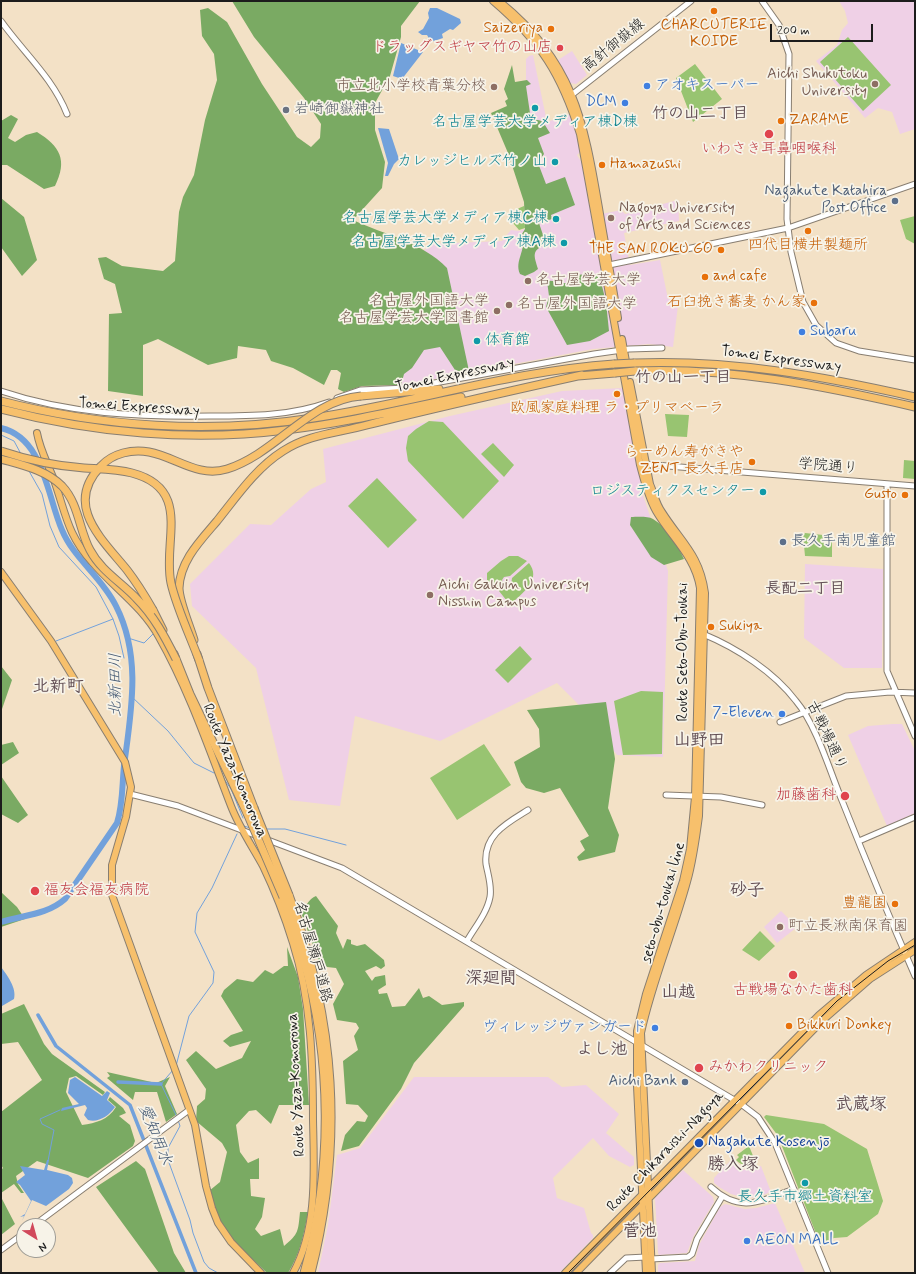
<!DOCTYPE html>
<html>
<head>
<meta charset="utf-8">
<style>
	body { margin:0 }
	#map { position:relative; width:916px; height:1274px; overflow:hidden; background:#f3e1c6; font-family:Mynerve,sans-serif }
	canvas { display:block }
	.frame { position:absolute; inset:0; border:2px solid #1c1c1c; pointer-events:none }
	.north { position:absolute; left:16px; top:1218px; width:40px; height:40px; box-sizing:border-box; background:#f7f3e8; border:1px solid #9f9d96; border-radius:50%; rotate:143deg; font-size:11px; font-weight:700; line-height:16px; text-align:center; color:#1c1c1c }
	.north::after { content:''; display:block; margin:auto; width:14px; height:18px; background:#d1495b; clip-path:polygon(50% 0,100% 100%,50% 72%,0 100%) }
	.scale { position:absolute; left:770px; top:24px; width:103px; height:18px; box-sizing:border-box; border:2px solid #1c1c1c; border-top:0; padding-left:5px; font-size:12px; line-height:14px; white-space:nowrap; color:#1c1c1c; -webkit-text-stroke:3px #f7f3e8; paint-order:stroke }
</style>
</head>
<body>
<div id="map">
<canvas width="916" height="1274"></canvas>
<div class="frame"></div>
<div class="north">N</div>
<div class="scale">200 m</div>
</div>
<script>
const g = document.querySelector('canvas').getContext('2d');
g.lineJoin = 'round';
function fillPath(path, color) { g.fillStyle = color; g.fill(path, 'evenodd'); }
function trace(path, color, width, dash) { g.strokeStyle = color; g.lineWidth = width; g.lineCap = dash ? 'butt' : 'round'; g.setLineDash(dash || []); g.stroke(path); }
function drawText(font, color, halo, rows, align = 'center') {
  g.font = font + ' Mynerve,"Klee One",sans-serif'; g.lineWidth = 3.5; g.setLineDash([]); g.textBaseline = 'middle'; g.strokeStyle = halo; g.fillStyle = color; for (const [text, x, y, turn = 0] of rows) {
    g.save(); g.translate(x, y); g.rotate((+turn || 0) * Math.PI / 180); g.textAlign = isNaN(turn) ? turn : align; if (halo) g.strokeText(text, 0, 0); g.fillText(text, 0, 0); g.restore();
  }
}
fillPath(new Path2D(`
	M839,1H915V129L900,134L892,112L878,108L865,118L816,61L837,45L842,30L848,23L845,11Z
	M572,51L587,75L576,84L570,83L558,60Z
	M533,55L547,122L570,114L574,125L580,152L577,155L582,163L592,216L621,210L625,214L678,200L679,221L624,233L630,265L660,260L668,299L679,297L673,347L649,344L593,349L403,385L381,374L364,302L428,247L429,244L502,241L511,230L519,231L535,225L536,163L526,97V59L529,56Z
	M623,388L643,495L668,571L663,757L617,755L579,705L557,683L440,741L355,716L340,806L289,800L256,668L192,606L190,584L250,524L271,525L311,489L326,482L323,449L450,416L562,391Z
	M805,564L883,569L882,668H844L804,638Z
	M893,724H902L915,751V813L887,826L848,735L868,726Z
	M781,911L797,927L777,943L764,927Z
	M414,1077H548L562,1087L586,1085L619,1114L606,1133L634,1157V1165L630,1167L609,1156L593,1138L553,1178L557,1198L584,1208L591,1233L593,1235V1238L559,1273H318L328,1225L337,1155L360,1148Z
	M731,1160L745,1170L761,1166L771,1192L758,1197L745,1198L731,1194L719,1187L714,1183V1178Z
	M683,1170L713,1197L714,1202L693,1237L687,1253L659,1255L658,1253L655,1198Z
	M775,1203L805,1273H658V1265L660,1263L695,1261L699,1245L720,1207L725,1204L745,1209L756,1208Z`), '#efd0e6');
fillPath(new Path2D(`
	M848,37L891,85L863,111L820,62Z
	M695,64L722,99L693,122L676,78Z
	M524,206L525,228L519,230L513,223L517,209Z
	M915,216V244L906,239L900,220Z
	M665,414L689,415L687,437L668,436Z
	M429,421L443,422L499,481L463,519L408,461L406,448L408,436L416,429Z
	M493,443L514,465L504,477L481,454Z
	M904,460L915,461V479L903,478Z
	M377,478L417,520L388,548L348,506Z
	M805,533L832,536V557L805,556L803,535Z
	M509,556H518L527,561L510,576L504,577L502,580L503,583L497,589L487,580V573L501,561Z
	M529,563C541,579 525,591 513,602L507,601L499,591L505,585L508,586L511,585L512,578Z
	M520,646L532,659L508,683L495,670Z
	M641,691L663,692L662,754L623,755L614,701Z
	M484,744L511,785L457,820L430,778Z
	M760,931L775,946L759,961L742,950Z
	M766,1115L824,1124L867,1149L883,1201L878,1214L847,1237L834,1238L820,1244L778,1136L764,1117Z
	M749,1146L756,1163C748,1165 742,1167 736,1160L739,1157L737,1155Z`), '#98c471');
fillPath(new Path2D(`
	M232,1H420L401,26V37L390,76L375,103V130L385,162L382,188L353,220C385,235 422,242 447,268L469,371L467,373L455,370L440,347L424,350L412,368L404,374L401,385L362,386L344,392L338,389L341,373L337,370H331L324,385L293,368L271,361L266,350L238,346L237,358L208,365L158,339L143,345V396L108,391L109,314L122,313L115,284L104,279L98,258L106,257L122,266L163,271L175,261L179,212L183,197L194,175L205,120L217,80L214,54L202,36L200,10L208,8L227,22L262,84L297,137L311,147L320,138L321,124L304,98L254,37Z
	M512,65L515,82L527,80L531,84L526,86L531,120C544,119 543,123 550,133L538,138L544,154L538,163L546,184L565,177L575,205L551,215L552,219L539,223L546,244C531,251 534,255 538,269L534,272L525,276L520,274C514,260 527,251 522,234L525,229L524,202L508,153L491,113L507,106L505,101L508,99L504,89Z
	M11,115L18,119L8,138L15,142L26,135L37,132C60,146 68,160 55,186L44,189L7,165H1V121Z
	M1,198L24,217L37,260L22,276L1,247Z
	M597,274L601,282L606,302L609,331L590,341L567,345L546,307L549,296L547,281C554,280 560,284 566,283L570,275Z
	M631,517C637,517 648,516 653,519C667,527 677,544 684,559L664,565L651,557L630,525Z
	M1,666L12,680L1,712Z
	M606,702L615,759L608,808L619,835L615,852L579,861L577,857L585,850L580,841L589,836L560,788L544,793L526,788L521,782L514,762L540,747L539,729L527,710Z
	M13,742L19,753L1,765V745Z
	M1,776L28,815L18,823L1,814Z
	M1,892L17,907L25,919L1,927Z
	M316,896L338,926L336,933L343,949L347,939L351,940V944L357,946L365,944L384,960L385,966L381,969L376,966L365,971L372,981L375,977L385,975L386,985L378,990L379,994L387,993L392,1007L405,1006L419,988L423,998L429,996L442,1005L464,1002V1006L414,1063L401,1089L359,1146L341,1151L345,1135L357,1121L365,1122L368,1116L358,1105L346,1104L343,1061L358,1050L354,1036L359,1028L356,1023L337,1020L333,1004L344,984L336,968L327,967L318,959L302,915C304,907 309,899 316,896Z
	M287,947L298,977L303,1009L309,1105H279L271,1124L256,1110L249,1111L236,1125L240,1152L248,1163L259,1158V1179H250L251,1196L265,1198L262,1217L255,1229L261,1236L280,1229L284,1246C299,1234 298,1231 300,1212H308C304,1234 300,1254 288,1273H267L232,1240L218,1217L209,1191L220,1182L227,1152L222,1143L196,1121L197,1106L205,1099L206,1089L186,1060L196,1051L216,1069L242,1058L251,1041L230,1047L223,1041L231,1035L243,1031L221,996L224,990L237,979L253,982L265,970L273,974L284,966H288Z
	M24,1004L44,1044L52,1054L105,1092L103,1095L76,1076L69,1078L66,1092L82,1125C96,1123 108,1120 116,1107L108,1100L110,1097L123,1108L126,1113L119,1116L130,1125L135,1141L133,1146L88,1178L37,1161L16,1176L18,1184L24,1193H21L14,1184L1,1193V1170L3,1168L1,1165V1112L42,1080L18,1042L1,1044V1014Z
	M107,1072L156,1083L170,1077L165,1086L177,1114L166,1122L157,1092H135L133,1100L107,1078L110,1076Z
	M136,1161L145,1169L174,1253L186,1273H159L96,1187Z
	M1,1197L15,1224L1,1235Z`), '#7aaa63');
fillPath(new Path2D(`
	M430,8H437L460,19L461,23L453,30L450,29L442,34L443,38L431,42L427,35H422L418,32L423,29L429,18L428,13Z
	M401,43L423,52L402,79L393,76Z
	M378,128L389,129L399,159L394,164L388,176H385L388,163Z
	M1,967C7,975 17,988 14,999L2,1006Z
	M75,1077L102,1096L107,1091L110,1093L107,1100L115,1107C109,1116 98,1123 88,1120L84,1115L87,1108L85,1105L61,1111L62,1108L79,1104L68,1093L70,1080Z
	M47,1160H49L47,1170L68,1175L72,1178L73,1183L69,1189L46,1206L32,1200L22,1221L24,1216L20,1217L25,1214L31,1201L20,1185L16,1182L25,1175L20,1166L44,1170Z`), '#72a1db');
trace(new Path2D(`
	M1,435L14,441L21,454
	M29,471L42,494L50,526L59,547L96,587L113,619L56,641
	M113,619L119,636L124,658
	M128,638L144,643L153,634
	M132,697L168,731L194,763L214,773
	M224,779L231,789L243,818
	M244,826L250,828
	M266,829H285L346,845
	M176,1066L189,1016L213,983L214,972L195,932L197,913L212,888L237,834
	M173,1070L161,1084L177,1117
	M178,1120L180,1126L168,1148V1160L190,1220L193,1233L204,1262L209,1268L218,1273
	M48,1161L54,1130L42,1124L40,1119L60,1110`), '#72a1db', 1);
trace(new Path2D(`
	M38,1015L56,1046L130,1105L196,1273
	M118,1082L161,1084`), '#72a1db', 3.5);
trace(new Path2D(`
	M1,428C44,438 47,496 62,530C74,559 102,577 116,606C142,657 131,712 124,766C122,785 123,804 117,823L65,899C47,915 23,915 1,922`), '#72a1db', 6);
const minor = new Path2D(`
	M762,1L779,25L789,54L787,219L791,252L803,302L816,325L836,343L859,351L915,360
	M1,21C23,52 53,78 67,114
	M569,97L691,1
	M609,265L788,228L915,184
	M1,391C69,414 139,417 210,416C251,416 291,416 329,402
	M337,398L360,390L407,388L594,354L629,349L662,348
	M643,464L915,486
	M887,484V671L915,736
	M703,634C737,648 774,672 796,701C817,726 830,772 843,803C866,861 890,919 915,976
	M780,722L846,696L890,692L915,693
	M130,794L178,806L342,868L741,1104L758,1117L775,1143L828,1273
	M666,795L721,797L762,805
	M859,841L915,817
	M467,941C475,927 487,913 490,897C492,886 488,875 486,864C483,835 507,823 528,810
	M711,1187C740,1214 761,1201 794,1189
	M33,1226L189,1110
	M1,1250L24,1233
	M651,1259L688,1257L692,1254L697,1239L722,1197
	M610,1273L626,1258L646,1257`);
const major = new Path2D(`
	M493,1C541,42 561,74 580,134L640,465C644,480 648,497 656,511C671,537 695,556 700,588L695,797L690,849L683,881L646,994L637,1031V1086L646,1273
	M499,1C573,60 584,120 599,208C605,244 612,281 618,318
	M622,339L627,367
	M630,382L650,484C654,493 656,504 662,512C681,542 700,555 705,593L699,816C696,839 693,861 687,882C673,933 652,982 641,1033L652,1273
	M37,433C40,450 48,464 54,480C66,514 67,534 92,562C114,588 142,606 159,637C189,690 209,749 231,806C239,827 252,846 263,866C275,891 285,917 293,943C311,1000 313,1061 313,1120C314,1170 318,1228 293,1273
	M1,572L51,641L125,762L131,787L126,817L112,865V895L195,1125L206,1186L212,1208L218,1223L231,1242L261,1273
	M565,1273L819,1015L866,975L915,942
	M576,1273L823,1020L870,979L915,950`);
const highway = new Path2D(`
	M634,363C730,359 822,376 915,397
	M635,371C730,367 823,386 915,407
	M578,376L615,373
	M361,396L439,389
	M1,401C102,427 210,434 313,418C414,403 511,371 614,364
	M1,409C93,433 192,442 286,430C345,423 403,409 461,397
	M153,610L163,630
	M194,640C190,626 179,601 179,588C180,561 200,541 217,521C237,496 256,468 283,451C309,434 338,433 367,425C438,407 510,391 582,375
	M174,654L190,694L247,813
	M197,654L208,688L254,808
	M289,895C336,1020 344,1143 311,1273
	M283,897C290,917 297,937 303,958C332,1059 333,1171 304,1273`);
trace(minor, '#887e71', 7);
trace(major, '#887e71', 8);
trace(highway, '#887e71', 9);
trace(minor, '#fff', 5);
trace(major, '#f7c06c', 6);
trace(highway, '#f7c06c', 7);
trace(new Path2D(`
	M568,1273L837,1001L888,961L915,945`), '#1c1c1c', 1);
const highwayBridge = new Path2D(`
	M614,364L634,363
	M615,373L635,371
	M1,451C28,460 56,466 84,468C100,469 117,469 132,473C193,489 162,542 171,583C176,606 190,636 199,660
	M1,459C22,465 46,470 62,486C79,504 79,530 90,550C101,571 121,582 136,598C154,616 165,637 176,659
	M153,610C145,596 137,583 127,570C102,539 63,505 101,466C113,453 132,449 149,452C176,457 198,478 227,469C277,453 309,400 361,396
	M254,808L289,895
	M247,813L283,897`);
trace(highwayBridge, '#887e71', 9, []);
trace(highwayBridge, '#f7c06c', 7);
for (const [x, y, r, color] of [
	[714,11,4,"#e8710a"],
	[551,29,4,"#e8710a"],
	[560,48,4,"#e0444e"],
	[875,84,4,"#8d6e63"],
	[647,86,4,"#3f7fe0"],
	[494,87,4,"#8d6e63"],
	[625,103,4,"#3f7fe0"],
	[535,108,4,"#0f9aa8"],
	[286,110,4,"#6b7280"],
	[781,121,4,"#e8710a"],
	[769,134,5,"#e0444e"],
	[555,162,4,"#0f9aa8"],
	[602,165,4,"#e8710a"],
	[895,201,4,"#5c6f8a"],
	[611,218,4,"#8d6e63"],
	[556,219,4,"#0f9aa8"],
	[808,231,4,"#e8710a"],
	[564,243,4,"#0f9aa8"],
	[721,250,4,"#e8710a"],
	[705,277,4,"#e8710a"],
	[528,281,4,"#8d6e63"],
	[814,303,4,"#e8710a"],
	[509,305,4,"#8d6e63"],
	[497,311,4,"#8d6e63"],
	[802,332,4,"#3f7fe0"],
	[477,341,4,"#0f9aa8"],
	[617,394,4,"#e8710a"],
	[752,462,4,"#e8710a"],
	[763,492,4,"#0f9aa8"],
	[905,495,4,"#e8710a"],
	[783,542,4,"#5c6f8a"],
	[430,595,4,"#8d6e63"],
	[711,627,4,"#e8710a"],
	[782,714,4,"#3f7fe0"],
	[845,796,5,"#e0444e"],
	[35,891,5,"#e0444e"],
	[895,904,4,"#e8710a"],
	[780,927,4,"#8d6e63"],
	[793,975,5,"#e0444e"],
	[789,1026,4,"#e8710a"],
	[655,1028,4,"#3f7fe0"],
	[699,1068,5,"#e0444e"],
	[685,1082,4,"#5c6f8a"],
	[699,1143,5,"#1a4fb4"],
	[805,1183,4,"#0f9aa8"],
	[747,1241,4,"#3f7fe0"]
]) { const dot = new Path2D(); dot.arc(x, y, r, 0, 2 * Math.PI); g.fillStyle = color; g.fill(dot); trace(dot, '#f7f3e8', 1.5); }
drawText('15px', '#c56008', '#f7f3e8', [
	["CHARCUTERIE",714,26,"center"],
	["KOIDE",714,43,"center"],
	["Saizeriya",543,29],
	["ZARAME",789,121,"left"],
	["Hamazushi",610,165,"left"],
	["四代目横井製麺所",808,246,"center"],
	["THE SAN ROKU GO",713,250],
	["and cafe",713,277,"left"],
	["石臼挽き蕎麦 かん家",806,303],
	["欧風家庭料理 ラ・プリマベーラ",617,409,"center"],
	["らーめん寿がきや",744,453],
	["ZENT 長久手店",744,470],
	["Gusto",897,495],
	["Sukiya",719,627,"left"],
	["豊龍園",887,904],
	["Bikkuri Donkey",797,1026,"left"]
], 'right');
drawText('15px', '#1c1c1c', '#f7f3e8', [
	["高針御嶽線",614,46,-39],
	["Tomei Expressway",781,360,8],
	["Tomei Expressway",455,376,-12],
	["Tomei Expressway",139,408,4],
	["学院通り",828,467,5],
	["Route Seto-Obu-Toukai",684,652,-90],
	["古戦場通り",826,736,65],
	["Route Yaza-Komorowa",234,771,67],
	["seto-obu-toukai line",664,903,-74],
	["名古屋瀬戸道路",312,952,74],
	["Route Yaza-Komorowa",297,1085,-93],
	["Route Chikaraishi-Nagoya",666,1152,-46]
]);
drawText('15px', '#be3a42', '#f7f3e8', [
	["ドラッグスギヤマ竹の山店",552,48],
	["いわさき耳鼻咽喉科",769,150,"center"],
	["加藤歯科",836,796],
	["福友会福友病院",44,891,"left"],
	["古戦場なかた歯科",793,991,"center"],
	["みかわクリニック",708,1068,"left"]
], 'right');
drawText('15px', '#785e54', '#f7f3e8', [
	["Aichi Shukutoku",867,75,"right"],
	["University",867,92,"right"],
	["市立北小学校青葉分校",486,87,"right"],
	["Nagoya University",619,209],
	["of Arts and Sciences",619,226],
	["名古屋学芸大学",536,281],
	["名古屋外国語大学",489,302,"right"],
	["名古屋学芸大学図書館",489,319,"right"],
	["名古屋外国語大学",517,305],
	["Aichi Gakuin University",438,586],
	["Nisshin Campus",438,603],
	["町立長湫南保育園",788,927]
], 'left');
drawText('15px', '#366cbe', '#f7f3e8', [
	["アオキスーパー",655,86],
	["DCM",617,103,"right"],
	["Subaru",810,332],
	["7-Eleven",774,714,"right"],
	["ヴィレッジヴァンガード",647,1028,"right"],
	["AEON MALL",755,1241]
], 'left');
drawText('15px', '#5b616d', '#f7f3e8', [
	["岩崎御嶽神社",294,110]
], 'left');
drawText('15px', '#0d838f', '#f7f3e8', [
	["名古屋学芸大学メディア棟D棟",535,123,"center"],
	["カレッジヒルズ竹ノ山",547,162],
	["名古屋学芸大学メディア棟C棟",548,219],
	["名古屋学芸大学メディア棟A棟",556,243],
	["体育館",485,341,"left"],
	["ロジスティクスセンター",755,492],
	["長久手市郷土資料室",805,1198,"center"]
], 'right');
drawText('15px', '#4e5e75', '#f7f3e8', [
	["Nagakute Katahira",887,192],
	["Post Office",887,209],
	["長久手南児童館",791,542,"left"],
	["Aichi Bank",677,1082]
], 'right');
drawText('15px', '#164399', '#f7f3e8', [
	["Nagakute Kosenjō",708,1143]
], 'left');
drawText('bold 16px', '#604c52', '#f7f3e8', [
	["竹の山二丁目",700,115],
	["竹の山一丁目",683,379],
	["長配二丁目",805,590]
]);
drawText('italic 16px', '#435872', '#f7f3e8', [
	["北新田川",117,685,-90],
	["愛知用水",154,1135,68]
]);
drawText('bold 17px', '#604c52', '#f7f3e8', [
	["北新町",58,687],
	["山野田",699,741],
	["砂子",747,891],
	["深廻間",491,979],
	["山越",678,993],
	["よし池",602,1050],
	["武蔵塚",861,1105],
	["勝入塚",733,1165],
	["菅池",640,1232]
]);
</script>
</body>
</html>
